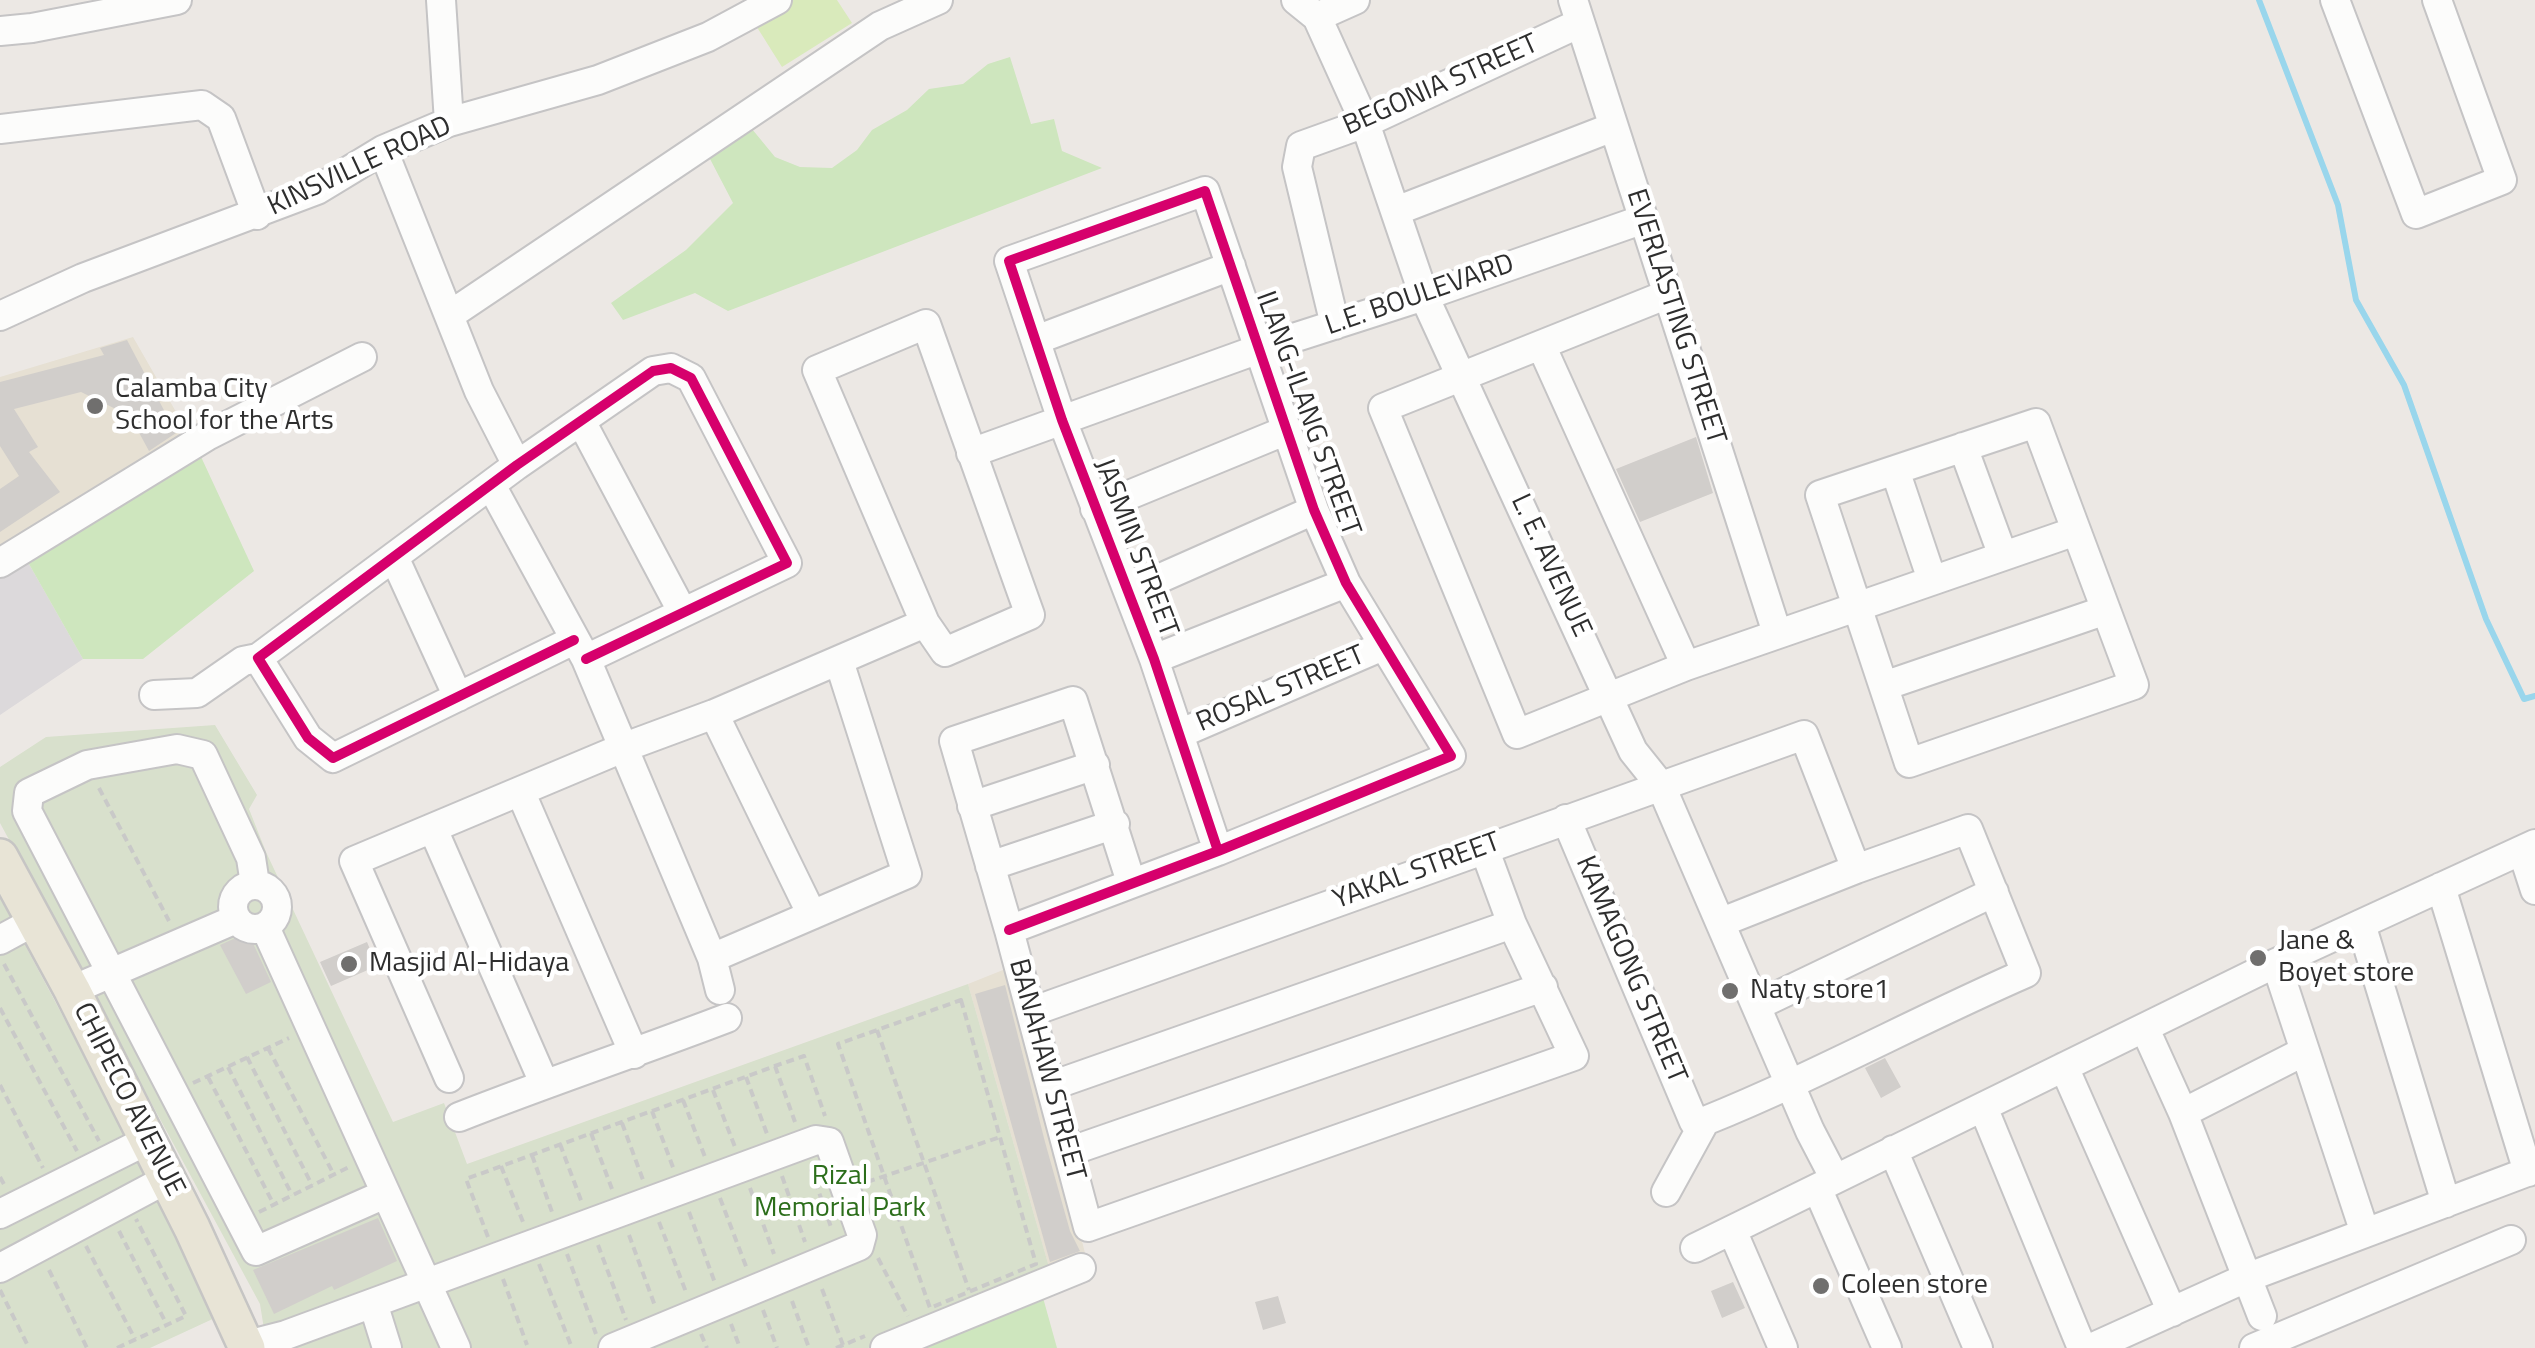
<!DOCTYPE html>
<html>
<head>
<meta charset="utf-8">
<style>
	body { margin:0 }
	canvas { display:block; background:#ece8e4 }
</style>
</head>
<body>
<canvas width="2535" height="1348"></canvas>
<script>
const g = document.querySelector('canvas').getContext('2d');
g.lineJoin = 'round';
function fillPath(path, color) { g.fillStyle = color; g.fill(path, 'evenodd'); }
function trace(path, color, width, dash) { g.strokeStyle = color; g.lineWidth = width; g.lineCap = dash ? 'butt' : 'round'; g.setLineDash(dash || []); g.stroke(path); }
function drawText(font, color, halo, rows, align = 'center') {
  g.font = font + ' "Titillium Web",sans-serif'; g.lineWidth = 9; g.setLineDash([]); g.textBaseline = 'middle'; g.strokeStyle = halo; g.fillStyle = color; for (const [text, x, y, turn = 0] of rows) {
    g.save(); g.translate(x, y); g.rotate((+turn || 0) * Math.PI / 180); g.textAlign = isNaN(turn) ? turn : align; if (halo) g.strokeText(text, 0, 0); g.fillText(text, 0, 0); g.restore();
  }
}
fillPath(new Path2D(`
	M25,557L83,659L0,715V573Z`), '#dcd9db');
fillPath(new Path2D(`
	M133,337L187,431L0,552V377Z
	M1013,966L1087,1261L1051,1274L968,984Z`), '#e6e0d3');
fillPath(new Path2D(`
	M1010,57L1031,124L1054,119L1062,151L1102,168L728,311L695,293L623,320L611,303L686,250L733,203L709,157L728,139L752,129L775,157L800,167L832,168L857,150L872,130L907,110L929,89L963,84L988,64Z
	M196,446L254,571L143,659H83L25,557Z
	M1042,1294L1057,1348H911Z`), '#cee6be');
fillPath(new Path2D(`
	M215,725L257,795L249,809L266,852L393,1122L444,1103L467,1164L968,984L1051,1274L868,1348H267L260,1304L0,823V767L46,737Z
	M0,898L156,1191L217,1317L150,1348H0Z`), '#d8e0cc');
fillPath(new Path2D(`
	M793,0H837L852,23L782,67L755,24Z`), '#d9eabb');
trace(new Path2D(`
	M2259,0L2338,205L2356,300L2404,385L2486,619L2524,699L2535,696`), '#99d6ec', 6);
fillPath(new Path2D(`
	M127,340L176,433L149,451L130,416L81,392L14,409L38,447L29,452L60,492L0,532V489L19,476L0,446V382L104,355L100,348Z
	M1696,437L1713,493L1640,522L1616,469Z
	M240,936L251,939L271,982L246,994L220,945Z
	M367,942L377,966L331,986L320,962Z
	M1005,985L1045,1142L1070,1231L1080,1251L1050,1262L975,994Z
	M1885,1058L1901,1087L1881,1098L1865,1068Z
	M378,1218L397,1261L334,1290L332,1286L274,1314L253,1270Z
	M1733,1282L1745,1308L1722,1318L1711,1291Z
	M1278,1296L1286,1323L1263,1330L1255,1302Z`), '#d1cecb');
const minor = new Path2D(`
	M441,0L449,122
	M1296,0L1317,17L1365,123L1424,296L1633,751L1661,786L1810,1131L1835,1179
	M1573,0L1777,633
	M2335,0L2416,214L2502,180L2437,0
	M1317,17L1355,0
	M0,31L32,28L177,0
	M0,129L202,105L221,118L257,215
	M383,150L479,391L517,465
	M1396,211L1613,127
	M1668,294L1383,408L1517,734L1686,666L2076,531
	M450,315L880,26L938,0
	M0,316L83,278L317,190L383,150L449,122L598,80L708,37L777,0
	M926,324L1030,615L945,652L925,623L817,370Z
	M1335,325L1297,167L1301,146L1365,123L1580,23
	M1036,340L1231,266
	M1541,345L1686,666
	M581,421L682,611
	M2036,423L2134,685L1909,763L1820,495Z
	M1963,447L2003,556
	M971,453L1259,349L1424,296L1644,219
	M1895,470L1932,580
	M492,487L586,659L712,958L720,990
	M1095,509L1287,430
	M394,557L458,697
	M0,563L207,436L362,357
	M1129,592L1314,510
	M258,658L308,738L333,758L574,640
	M1154,659L1346,583
	M1884,686L2106,610
	M154,695L197,693L243,661L258,658L517,465L653,371L671,368L691,378L787,563L586,659
	M714,714L812,915
	M1179,734L1383,646
	M521,793L634,1054
	M972,806L1095,765
	M1566,819L1694,1122L1705,1121C1814,1077 1918,1020 2026,973L1968,829L1856,869L1722,922
	M433,829L544,1083
	M2522,850L2535,890
	M990,866L1115,824
	M1131,882L1073,701L954,741L1009,930L1088,1227L1574,1056L1512,924L1484,848
	M255,884L251,858L203,755L177,749L87,765L29,793L27,811L256,1251L385,1194
	M233 907a22 22 0 1 1 44 0a22 22 0 1 1-44 0Z
	M2441,887L2528,1172
	M2361,924L2446,1203
	M265,927L456,1348
	M1009,930L1218,851L1451,756L1346,583L1314,510L1205,191L1009,261L1062,420L1154,659L1218,851
	M0,940L35,921
	M712,958L907,874L839,661
	M2276,963L2365,1233
	M72,990L236,919
	M1756,1006L1994,892
	M1031,1012L1804,735L1856,869
	M2145,1029L2183,1113L2262,1316
	M2064,1067L2172,1312
	M449,1078L354,861L625,747L714,714L925,623
	M1051,1086L1512,924
	M1983,1107L2082,1348
	M2183,1113L2305,1051
	M459,1117C548,1082 638,1052 727,1018
	M1893,1150L1978,1348
	M1068,1152L1543,987
	M1818,1190L1887,1348
	M1666,1192L1705,1121
	M0,1214L148,1140
	M1732,1230L1783,1348
	M1695,1248L2276,963L2535,844
	M0,1268L167,1179
	M373,1303L387,1348
	M247,1345L286,1335L816,1140L829,1142L862,1235L859,1246L613,1348
	M885,1348L1081,1268
	M2091,1348L2246,1278L2535,1169
	M2254,1348L2511,1240`);
const major = new Path2D(`
	M0,857L72,990L192,1228L247,1348`);
trace(minor, '#c5c4c5', 32);
trace(major, '#c6c5c4', 40);
trace(new Path2D(`
	M99,788L169,921
	M4,964L99,1141
	M961,1000L1036,1264L930,1308L838,1044Z
	M0,1008L77,1151
	M877,1030L969,1290
	M268,1048L334,1175
	M247,1057L312,1185
	M775,1066L795,1122
	M228,1067L292,1195
	M208,1077L274,1205
	M746,1077L767,1134
	M193,1083L289,1038
	M0,1085L43,1168
	M713,1090L735,1147
	M683,1100L705,1157
	M652,1111L674,1170
	M622,1123L643,1180
	M591,1133L612,1189
	M560,1144L582,1203
	M532,1155L552,1212
	M501,1166L523,1222
	M811,1169L832,1230
	M782,1176L805,1242
	M0,1177L6,1188
	M867,1182L1000,1137
	M750,1188L774,1254
	M720,1198L747,1269
	M259,1212L349,1167
	M689,1212L715,1283
	M659,1222L686,1292
	M119,1231L167,1325
	M629,1235L655,1306
	M488,1237L466,1179L775,1066L804,1056L825,1116
	M598,1245L626,1320
	M86,1246L135,1339
	M567,1254L596,1334
	M878,1258L908,1316
	M539,1264L572,1348
	M49,1270L87,1348
	M503,1279L527,1345
	M822,1289L843,1345
	M0,1290L29,1348
	M792,1301L809,1348
	M763,1310L777,1348
	M731,1324L740,1348
	M701,1334L707,1348
	M117,1348L186,1316L136,1219
	M836,1348L865,1336`), '#c9c9c8', 4, [8, 5]);
trace(minor, '#fcfcfb', 28);
trace(major, '#e8e4d6', 35);
trace(new Path2D(`
	M574,640L333,758L308,738L258,658L517,465L653,371L671,368L691,378L787,563L586,659
	M1009,930L1218,851L1451,756L1346,583L1314,510L1205,191L1009,261L1062,420L1154,659L1218,851`), '#d6006c', 10);
for (const [x, y, r, color] of [
	[95,406,10,"#706f6e"],
	[2258,958,10,"#706f6e"],
	[349,964,10,"#706f6e"],
	[1730,991,10,"#706f6e"],
	[1821,1286,10,"#706f6e"]
]) { const dot = new Path2D(); dot.arc(x, y, r, 0, 2 * Math.PI); g.fillStyle = color; g.fill(dot); trace(dot, '#fff', 4); }
drawText('28px', '#2e2e2e', '#fff', [
	["BEGONIA STREET",1441,86,-24],
	["KINSVILLE ROAD",360,167,-25],
	["L.E. BOULEVARD",1420,296,-19],
	["EVERLASTING STREET",1675,317,72],
	["ILANG-ILANG STREET",1307,414,70],
	["JASMIN STREET",1135,548,69],
	["L. E. AVENUE",1550,566,65],
	["ROSAL STREET",1281,690,-23],
	["YAKAL STREET",1417,872,-20],
	["KAMAGONG STREET",1630,970,67],
	["BANAHAW STREET",1046,1070,75],
	["CHIPECO AVENUE",128,1100,63]
]);
drawText('28px', '#2e2e2e', '#fff', [
	["Calamba City",115,390],
	["School for the Arts",115,422],
	["Jane &",2278,942],
	["Boyet store",2278,974],
	["Masjid Al-Hidaya",369,964],
	["Naty store1",1750,991],
	["Coleen store",1841,1286]
], 'left');
drawText('28px', '#2c6e1b', '#fff', [
	["Rizal",840,1177],
	["Memorial Park",840,1209]
]);
</script>
</body>
</html>
